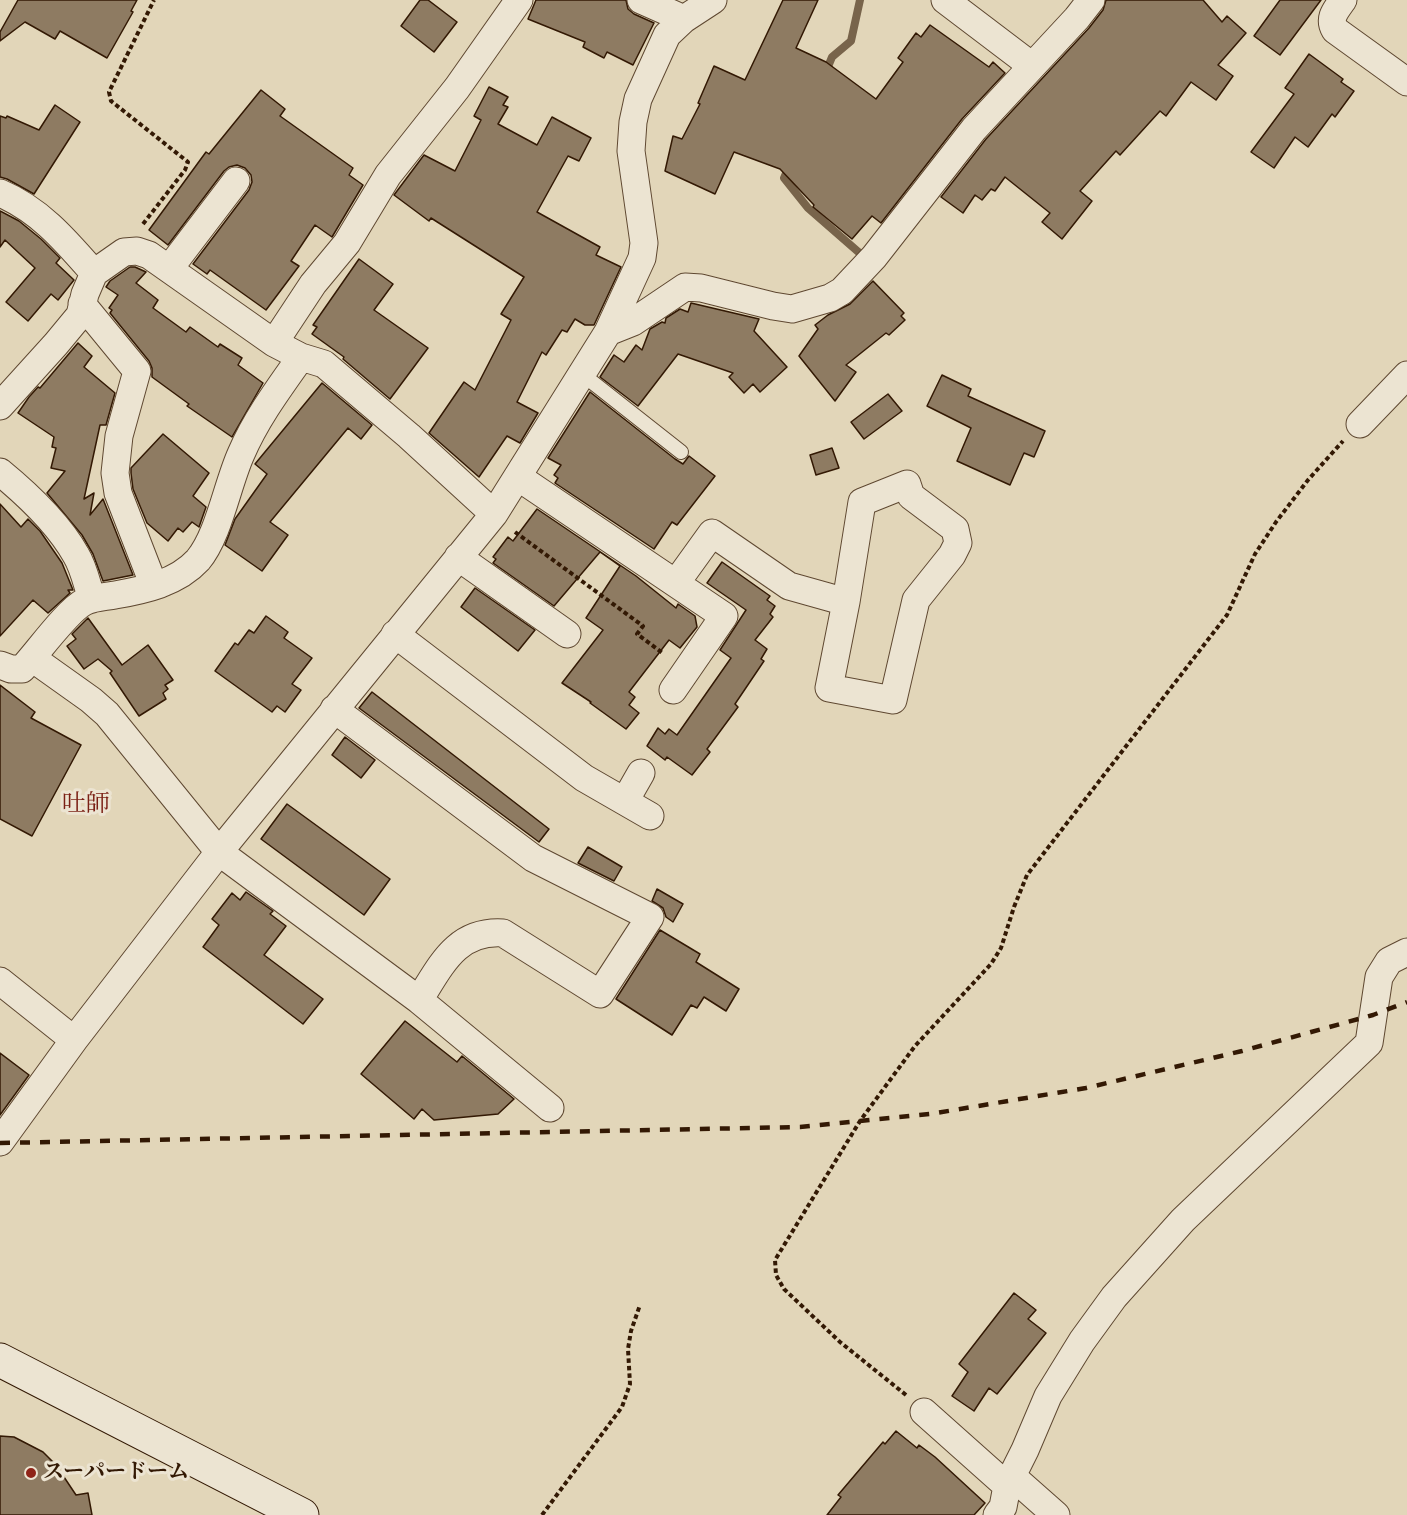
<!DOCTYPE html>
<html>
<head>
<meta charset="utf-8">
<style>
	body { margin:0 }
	canvas { display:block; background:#e2d6b9 }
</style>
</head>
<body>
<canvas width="1407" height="1515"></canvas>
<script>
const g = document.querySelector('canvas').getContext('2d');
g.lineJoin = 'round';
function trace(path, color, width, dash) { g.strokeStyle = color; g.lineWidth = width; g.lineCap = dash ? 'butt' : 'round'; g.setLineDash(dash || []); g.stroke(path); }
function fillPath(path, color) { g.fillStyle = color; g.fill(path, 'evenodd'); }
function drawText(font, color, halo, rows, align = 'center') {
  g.font = font + ' "IM FELL French Canon","Noto Serif JP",serif'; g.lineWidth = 6; g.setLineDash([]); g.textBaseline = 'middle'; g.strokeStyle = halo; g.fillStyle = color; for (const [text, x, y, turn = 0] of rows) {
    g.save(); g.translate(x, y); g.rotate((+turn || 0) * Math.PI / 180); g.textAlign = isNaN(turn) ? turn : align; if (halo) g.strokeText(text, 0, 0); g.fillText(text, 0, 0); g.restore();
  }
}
trace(new Path2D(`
	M825,74L832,57L851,41L860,0
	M790,164L784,178L808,208L863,256`), '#78644b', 8);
const building = new Path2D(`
	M18,0H137L131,11L133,12L107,58L60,31L55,39L25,22L0,41V32Z
	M420,0H428L457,22L434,52L401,26Z
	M536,0H626L628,9L634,14L654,23L633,65L607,52L604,58L583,47L585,42L528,19Z
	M783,0H818L796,48L826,62L876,99L903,62L898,58L916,33L921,37L930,25L989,67L993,62L1005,73L962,119L881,223L872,216L852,239L813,207L814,205L780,169L734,152L715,194L665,171L673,136L682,139L700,104L698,103L714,66L745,80Z
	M1106,0H1203L1222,22L1227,16L1246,33L1218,65L1233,76L1216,100L1191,82L1166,116L1160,111L1120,155L1116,151L1080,191L1092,201L1062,239L1042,222L1050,213L1005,177L995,191L991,189L982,200L975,195L963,213L941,197L986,139L1089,28L1103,10Z
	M1280,0H1321L1280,55L1254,36Z
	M1309,54L1343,79L1341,82L1354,91L1335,117L1332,114L1308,147L1295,137L1274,168L1251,152L1294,94L1285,88Z
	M489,87L508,97L503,105L508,107L498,124L537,145L552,117L591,138L579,161L568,156L537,212L600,247L596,255L621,267L594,325H585L575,319L567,332L562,330L546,355L542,352L517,402L538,413L520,443L507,436L479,477L429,433L464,382L475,390L511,320L501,314L524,277L431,218L429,221L394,195L424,155L455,171L481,120L474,116Z
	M261,90L285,109L280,116L353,168L349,175L363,185L332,237L315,225L291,261L299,266L266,310L210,270L207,274L193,264L249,190L252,182L251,175L245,168L237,165L229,167L224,171L168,245L149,230L206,152L209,154Z
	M55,105L80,122L34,194L7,179L0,177V116L6,118L7,116L39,130Z
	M0,211L19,221L41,239L60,258L56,263L74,280L58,300L51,294L28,321L6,302L35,268L5,240L0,247Z
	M359,259L393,284L374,310L428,348L390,399L343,359L344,357L312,334L317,327L313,325Z
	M130,267H135L146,272L136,283L158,300L153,308L186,332L190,327L218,347L220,344L242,358L238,365L263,383L232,437L187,406L189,404L152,377V368L149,361L110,313L112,310L109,308L118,295L106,287L110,281Z
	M873,281L904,313L901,316L905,320L889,335L886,333L846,365L856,372L835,401L799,356L818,329L815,325L828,315L850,304Z
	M691,303L759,319L754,331L787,367L760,392L753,384L744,393L729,377L733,373L678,354L638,406L600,377L614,355L624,362L636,345L642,350L650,329L662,322L665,323L666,318L680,309L688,312Z
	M78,343L92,356L84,367L115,393L106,425H100L84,499L94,493L90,515L103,499L133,575L103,581L93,554L82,535L47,493L65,471L51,468L56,448L52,447L54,437L18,413L29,397L38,387L40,388Z
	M942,375L971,389L968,396L1045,431L1034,457L1024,453L1010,485L957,461L971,428L927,406Z
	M322,383L372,425L361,439L348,428L270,522L288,535L262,571L225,545L235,519L267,474L255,464Z
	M590,392L675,459L683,464L689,456L715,476L677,525L672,522L654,549L555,483L558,478L554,475L561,465L548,458Z
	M888,394L902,411L864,439L851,422Z
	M163,434L209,473L193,496L206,507L199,527L192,522L183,532L178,528L168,541L147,523L133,489L131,473V468Z
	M832,448L839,468L816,475L810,455Z
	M0,504L21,527L28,519L40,531L62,563L73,590H68L70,593L48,613L33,600L0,636Z
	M537,509L636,576L676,608L678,604L695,616L697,627L680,648L669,640L629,692L635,697L629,705L639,713L626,729L590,703L591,702L562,683L603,630L586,618L620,566L600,552L554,606L493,563L496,559L493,557L508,537L513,541Z
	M722,562L770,596L767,600L775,606L770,614L773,617L755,640L767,649L761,659L764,661L735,704L738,707L707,749L710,752L692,775L667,757L665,760L647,746L658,728L665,734L669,729L677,735L731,658L720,650L746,610L707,583Z
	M475,588L535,630L518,651L461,607Z
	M266,616L288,632L284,638L312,658L292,684L301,690L285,712L277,706L272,712L215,671L235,643L238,645L249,630L254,633Z
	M88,618L122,665L148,645L173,680L165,685L168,689L163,693L166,699L139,716L110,673L112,671L98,659L84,669L67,646L76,639L72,634Z
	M0,685L35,712L31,718L81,745L32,836L0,819Z
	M372,692L549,829L539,842L359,708Z
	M345,737L375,760L361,778L332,755Z
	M287,804L390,879L364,915L261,839Z
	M588,847L622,867L614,881L578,863Z
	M657,889L683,904L673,922L666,917L663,908L652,901Z
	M246,892L273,911L270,914L286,926L264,955L323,999L303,1024L203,947L219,925L212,919L232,893L240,900Z
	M660,930L700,954L696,962L739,989L726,1011L704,997L697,1008L691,1005L672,1035L616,999Z
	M405,1021L457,1062L462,1056L514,1099L498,1114L434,1120L422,1109L414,1119L361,1074Z
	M0,1053L29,1075L0,1115Z
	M1014,1293L1036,1310L1028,1319L1046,1333L997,1394L989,1388L974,1411L952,1396L968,1372L959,1364Z
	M896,1431L917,1448L919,1445L935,1457L985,1503L974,1515H827L841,1497L838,1495L883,1442L885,1444Z
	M0,1436L14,1437L43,1452L56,1465L76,1495L88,1493L92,1515H0Z`);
fillPath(building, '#8e7b62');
trace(building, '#331904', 1.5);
const lane = new Path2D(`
	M582,374L681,452`);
const street = new Path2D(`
	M641,0L684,19
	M945,0L1032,66
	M1343,0C1336,10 1328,18 1335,30L1407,82
	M0,193C40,210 66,241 94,273
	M169,269L236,181
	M82,304L137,371L119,436L115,473L118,493L154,586
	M608,332L633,322L685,287L701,288L773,306L792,309L830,298L842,291L874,257L974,129L1077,18L1091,0
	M274,343L313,284L347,243L388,175L457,88L519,0
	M0,406L56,344L80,315L85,294L94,273L124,252L137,251L149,255L274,343L301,357L324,364L409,436L494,514
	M1360,424L1407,375
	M0,472C28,495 58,523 76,555C84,568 87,585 92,599
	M518,477L724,616L673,690
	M458,557L567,634
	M676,583L712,533L789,586L846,602L862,502L907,484L911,496L955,529L958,543L952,555L916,600L893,700L829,688L846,602
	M395,634L584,778L650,816
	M32,658L91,700L107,714L219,852L419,1000L550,1108
	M0,665L11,669H22C37,653 67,611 84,602C93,597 105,597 115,595C144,590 177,583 198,560C219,535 227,485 241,454C256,419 279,388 301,357
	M334,709L533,858L650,917L600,994L503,933C456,930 441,966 419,1000
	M625,801L641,773
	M0,981L74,1040
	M0,1142L74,1040L219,852L494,514L608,332L642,258L644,243L631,151L633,122L638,99L667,35L684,19L713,0
	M924,1412L1007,1486
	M1013,1477L1056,1515
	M997,1515L1003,1507L1007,1486L1025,1450L1048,1396L1082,1341L1114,1297L1183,1220L1369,1043L1379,977L1389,961L1407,952`);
const secondary = new Path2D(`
	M0,1360L302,1515`);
trace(lane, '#5f4831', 16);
trace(street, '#5f4831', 29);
trace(secondary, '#331904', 35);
trace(new Path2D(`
	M143,224L185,170L188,162L111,101L109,92L154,0
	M515,532L643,626L637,634L664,654
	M906,1395L840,1342L784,1289L776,1275L775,1260L860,1121L915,1046L991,964L1001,948L1014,907L1027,875L1227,615L1255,554L1276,522L1308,480L1343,441
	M542,1515L622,1407L630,1384L628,1349L631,1331L640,1305`), '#331904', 4, [4.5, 3]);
trace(lane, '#ece4d2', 14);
trace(street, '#ece4d2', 27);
trace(secondary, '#ece4d2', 33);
trace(new Path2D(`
	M0,1143L800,1127L930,1114L1086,1088L1242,1051L1373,1015L1407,1002`), '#331904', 4.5, [10, 10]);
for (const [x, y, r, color] of [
	[31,1473,6,"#8f2418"]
]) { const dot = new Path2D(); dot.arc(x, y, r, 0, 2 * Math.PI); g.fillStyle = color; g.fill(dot); trace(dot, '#ece4d2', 2); }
drawText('bold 21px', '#331904', '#ece4d2', [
	["スーパードーム",43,1473]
], 'left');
drawText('24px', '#7a1f14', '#ece4d2', [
	["吐師",86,805]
]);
</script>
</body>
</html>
